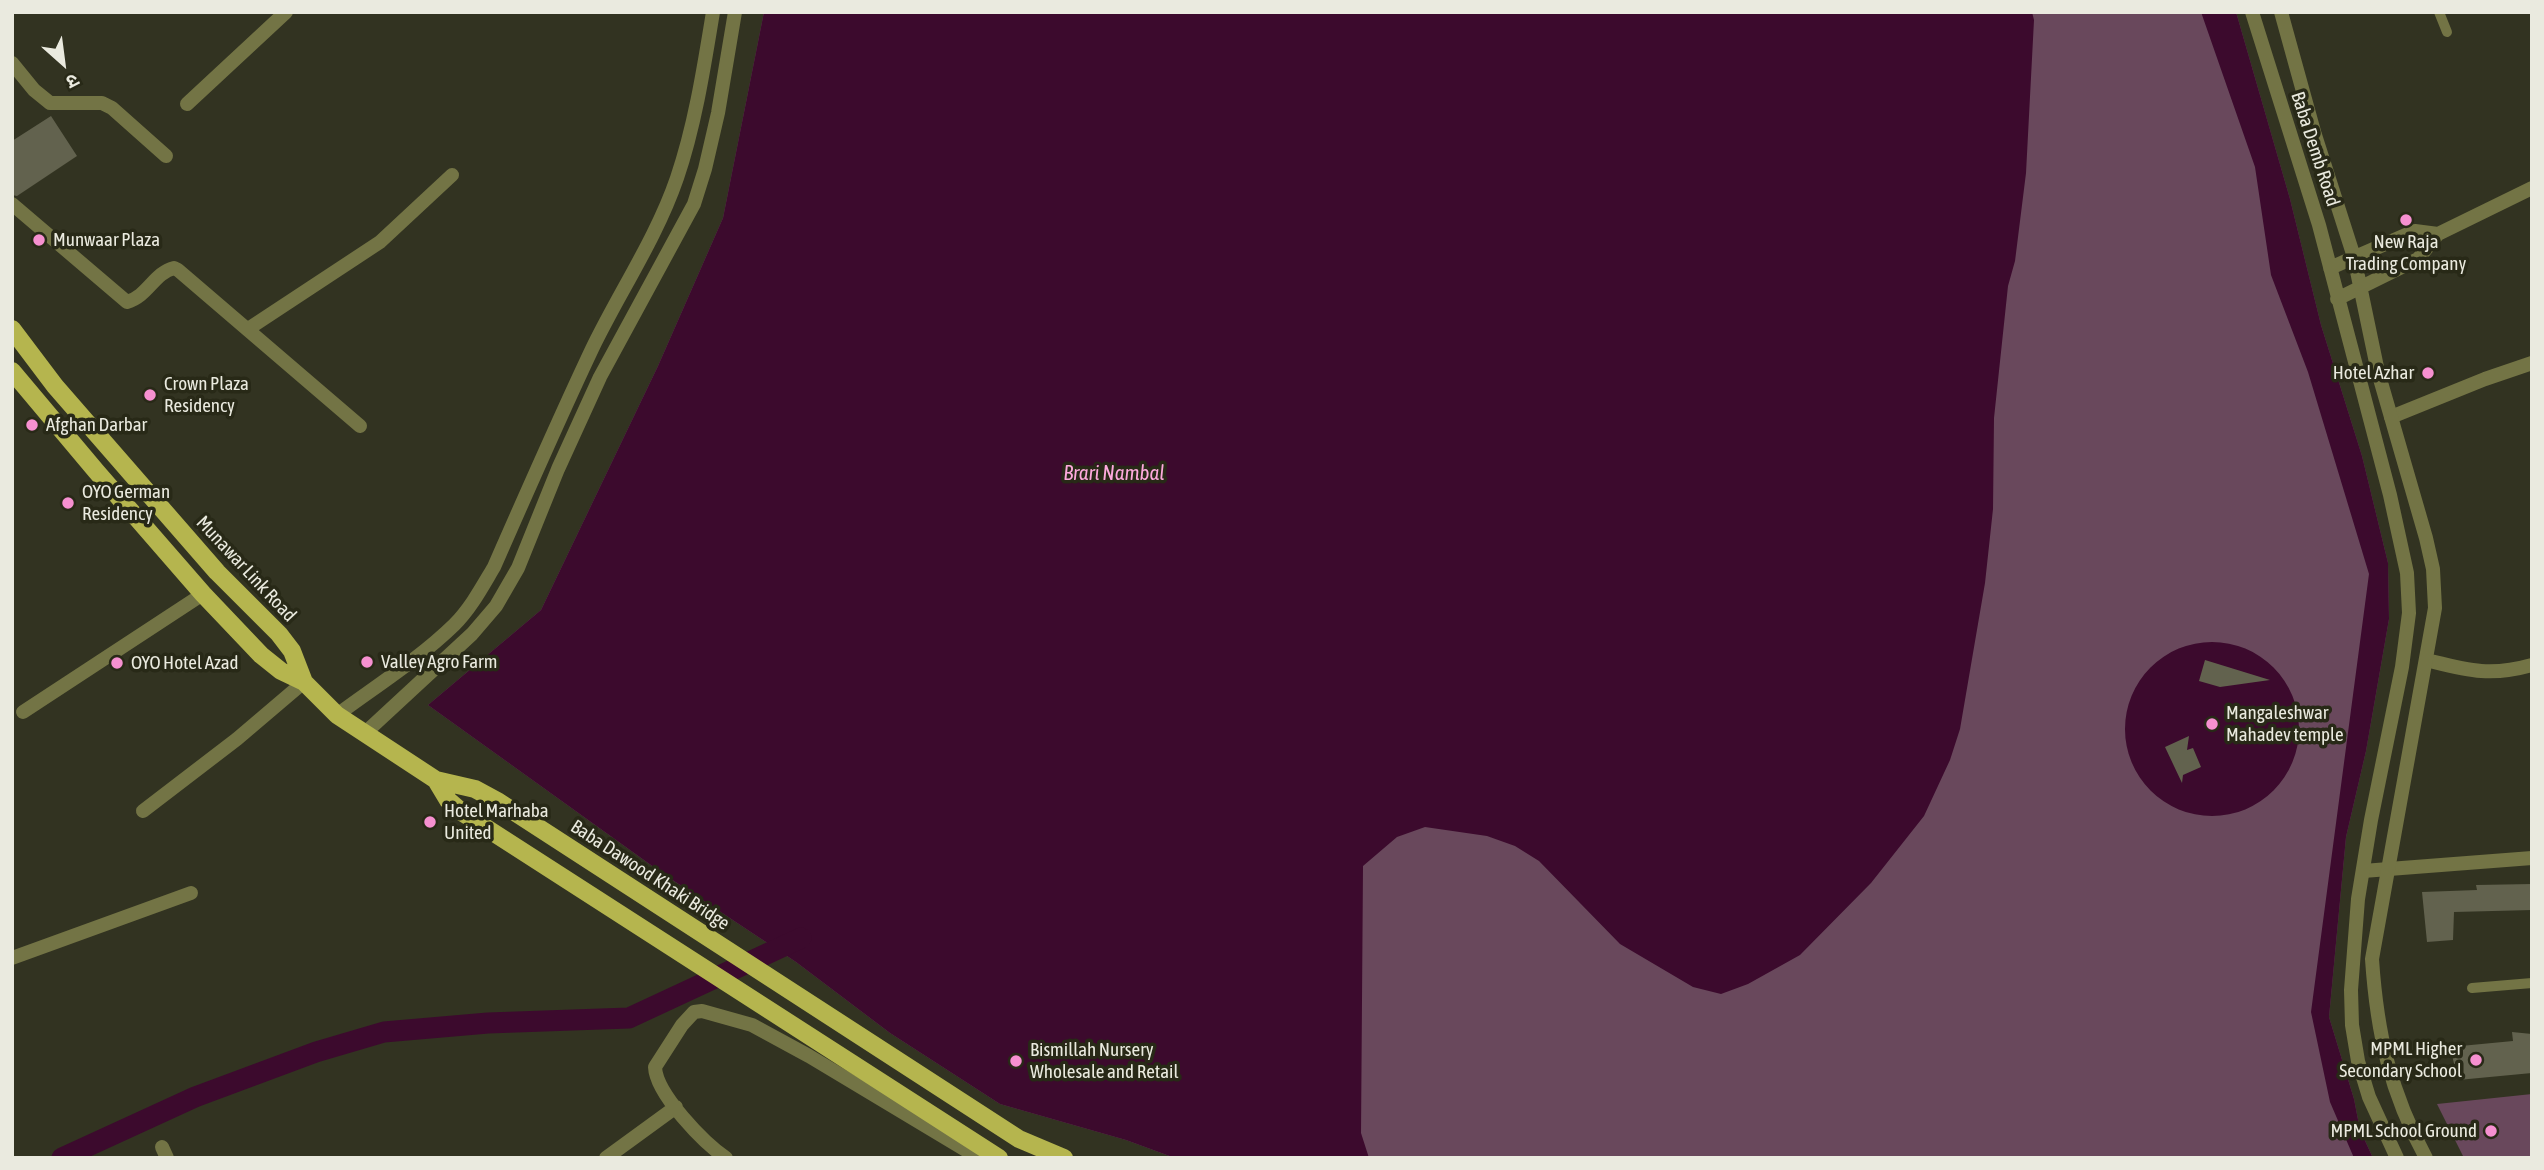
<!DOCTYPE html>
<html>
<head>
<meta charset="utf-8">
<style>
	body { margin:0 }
	#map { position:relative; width:2544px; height:1170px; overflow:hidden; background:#323321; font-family:"Asap Condensed","Noto Sans Devanagari",sans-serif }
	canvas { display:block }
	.frame { position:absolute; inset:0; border:14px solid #eaeadf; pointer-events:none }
	.north { position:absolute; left:28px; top:28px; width:70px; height:70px; -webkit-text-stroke:5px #282917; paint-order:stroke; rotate:152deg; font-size:19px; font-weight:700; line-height:28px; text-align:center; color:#eaeadf }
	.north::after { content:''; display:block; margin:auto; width:24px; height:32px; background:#eaeadf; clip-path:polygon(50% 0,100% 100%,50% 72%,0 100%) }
</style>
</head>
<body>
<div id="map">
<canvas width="2544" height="1170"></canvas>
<div class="frame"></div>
<div class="north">उ</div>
</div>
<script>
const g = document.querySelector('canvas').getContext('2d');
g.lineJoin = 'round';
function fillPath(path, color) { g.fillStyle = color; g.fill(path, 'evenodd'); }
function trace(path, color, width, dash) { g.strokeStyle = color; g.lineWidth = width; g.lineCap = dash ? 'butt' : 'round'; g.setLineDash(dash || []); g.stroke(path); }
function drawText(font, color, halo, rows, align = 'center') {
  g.font = font + ' "Asap Condensed",sans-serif'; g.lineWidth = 7; g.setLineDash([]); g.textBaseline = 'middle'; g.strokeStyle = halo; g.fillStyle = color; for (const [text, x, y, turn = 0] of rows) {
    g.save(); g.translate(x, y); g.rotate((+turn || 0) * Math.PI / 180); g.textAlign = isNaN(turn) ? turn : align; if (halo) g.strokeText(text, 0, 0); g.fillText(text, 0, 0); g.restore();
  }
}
fillPath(new Path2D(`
	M764,12H2236L2290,199L2321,325L2362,456L2388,563L2389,619L2366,751L2346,837L2329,1017L2354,1099L2360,1130L2373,1158H1175L1126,1140L1000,1104L890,1033L796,962L662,873L428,705L541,610L658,366L723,218Z
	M2532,1094V1158H2464L2437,1104Z`), '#69485c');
fillPath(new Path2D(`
	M764,12H2032L2034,20L2026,173L2015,261L2008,286L1994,418L1993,509L1985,583L1960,729L1950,760L1924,816L1871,883L1800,955L1748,984L1721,994L1693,987L1620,944L1539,861L1515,846L1487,836L1425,827L1397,837L1363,866L1361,1133L1369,1158H1175L1126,1140L1000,1104L890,1033L796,962L662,873L428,705L541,610L658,366L723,218Z
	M2201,12H2236L2290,199L2321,325L2362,456L2388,563L2389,619L2366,751L2346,837L2329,1017L2354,1099L2360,1130L2373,1158H2354L2330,1102L2311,1012L2369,574L2308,372L2271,275L2255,167Z
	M2125 729a87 87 0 1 1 174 0a87 87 0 1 1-174 0Z`), '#3c0a2d');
trace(new Path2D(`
	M62,1158L195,1097L316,1052L384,1032L488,1023L629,1018L801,938`), '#3c0a2d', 21);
fillPath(new Path2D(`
	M51,116L77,156L17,196L12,195V141Z
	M2205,660L2270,680L2220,687L2199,681Z
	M2189,736L2187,750L2193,748L2201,767L2183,775L2182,783L2165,747Z
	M2532,884V910L2454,912L2453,940L2427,942L2422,892L2477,890L2476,885Z
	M2512,1032L2532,1034V1073L2458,1080L2450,1047L2513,1041Z`), '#62624e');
trace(new Path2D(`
	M2439,12L2447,32
	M2472,988L2532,983`), '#737445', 10);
trace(new Path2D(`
	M12,63L34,90L50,103H102L112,108L166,156
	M187,104L286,12
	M12,204L127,302C148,296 154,273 174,268L178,270L360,426
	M248,329L380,242L452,175
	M2391,417L2485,379L2532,363
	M2426,660C2467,670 2489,677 2532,665
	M23,712L203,594
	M337,715C376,686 419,659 454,625C471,608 482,587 494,567C526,494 558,421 592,349C620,291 656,239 677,178C695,125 704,67 713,12
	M365,733L472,634L496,606L518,568L558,469L600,377L694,204L705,169L718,113L735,12
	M143,811L237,739L304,682
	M2363,871L2532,858
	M12,958L191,893
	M162,1147L167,1158
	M606,1158L676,1107
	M726,1158C704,1143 656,1094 655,1067L682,1025L694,1012L702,1011L752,1025L809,1056L979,1158`), '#737445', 14);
trace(new Path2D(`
	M2252,12L2319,225L2390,495L2407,573L2409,613L2402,667L2371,820L2358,899L2351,990L2352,1025L2358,1061L2369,1097L2397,1158
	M2281,12L2315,135L2354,257L2378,372L2426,538L2433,569L2435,608L2372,959C2377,1033 2390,1092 2426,1158
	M2330,268L2415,231L2438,234
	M2337,299L2418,259L2438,234L2532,188`), '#737445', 14);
trace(new Path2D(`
	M12,329L55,386L217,572L279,634L292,651L304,682
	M12,371L96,471L203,594L261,655L281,671L304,682L337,715L436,780L448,800L463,813L999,1158
	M436,780L475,789L499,802L1019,1139L1064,1158`), '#b5b54e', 18);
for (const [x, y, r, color] of [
	[2406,220,7,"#f690d0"],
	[39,240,7,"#f690d0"],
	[2428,373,7,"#f690d0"],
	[150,395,7,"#f690d0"],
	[32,425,7,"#f690d0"],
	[68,503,7,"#f690d0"],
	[367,662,7,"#f690d0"],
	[117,663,7,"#f690d0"],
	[2212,724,7,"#f690d0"],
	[430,822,7,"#f690d0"],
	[2476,1060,7,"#f690d0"],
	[1016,1061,7,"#f690d0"],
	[2491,1131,7,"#f690d0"]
]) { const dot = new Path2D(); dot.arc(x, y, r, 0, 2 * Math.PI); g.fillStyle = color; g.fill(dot); trace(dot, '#282917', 2.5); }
drawText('19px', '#eaeadf', '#282917', [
	["Baba Demb Road",2315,149,72],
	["Munawar Link Road",246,569,47],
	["Baba Dawood Khaki Bridge",650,875,33]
]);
drawText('19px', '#eaeadf', '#282917', [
	["Munwaar Plaza",53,240],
	["New Raja",2406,242,"center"],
	["Trading Company",2406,264,"center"],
	["Hotel Azhar",2414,373,"right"],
	["Crown Plaza",164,384],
	["Residency",164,406],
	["Afghan Darbar",46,425],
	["OYO German",82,492],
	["Residency",82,514],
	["Valley Agro Farm",381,662],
	["OYO Hotel Azad",131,663],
	["Mangaleshwar",2226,713],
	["Mahadev temple",2226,735],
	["Hotel Marhaba",444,811],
	["United",444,833],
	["MPML Higher",2462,1049,"right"],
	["Secondary School",2462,1071,"right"],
	["Bismillah Nursery",1030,1050],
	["Wholesale and Retail",1030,1072],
	["MPML School Ground",2477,1131,"right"]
], 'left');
drawText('italic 21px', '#fda9dc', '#282917', [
	["Brari Nambal",1114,473]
]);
</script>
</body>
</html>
